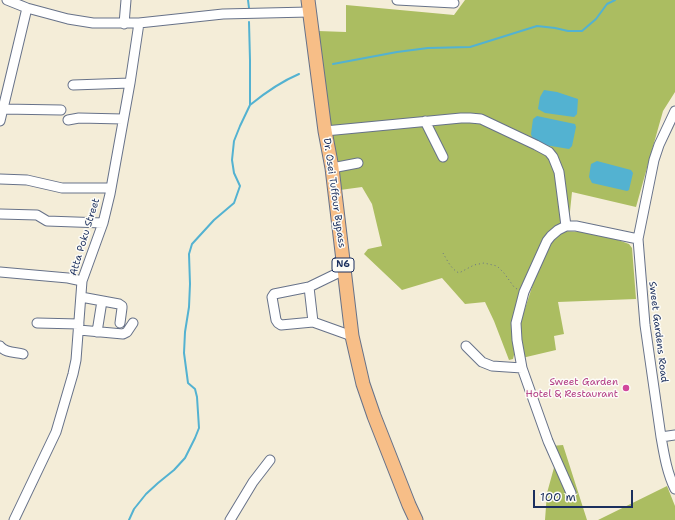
<!DOCTYPE html>
<html>
<head>
<meta charset="utf-8">
<style>
	body { margin:0 }
	#map { position:relative; width:675px; height:520px; overflow:hidden; background:#f4edd8; font-family:"Shantell Sans",sans-serif }
	canvas { display:block }
	.scale { position:absolute; left:533px; top:490px; width:100px; height:18px; box-sizing:border-box; border:2px solid #1b2f5e; border-top:0; padding-left:5px; font-size:12px; line-height:14px; white-space:nowrap; color:#1b2f5e; -webkit-text-stroke:3px #fdfcf7; paint-order:stroke }
</style>
</head>
<body>
<div id="map">
<canvas width="675" height="520"></canvas>
<div class="scale">100 m</div>
</div>
<script>
const g = document.querySelector('canvas').getContext('2d');
g.lineJoin = 'round';
function fillPath(path, color) { g.fillStyle = color; g.fill(path, 'evenodd'); }
function trace(path, color, width, dash) { g.strokeStyle = color; g.lineWidth = width; g.lineCap = dash ? 'butt' : 'round'; g.setLineDash(dash || []); g.stroke(path); }
function drawText(font, color, halo, rows, align = 'center') {
  g.font = font + ' "Shantell Sans",sans-serif'; g.lineWidth = 3; g.setLineDash([]); g.textBaseline = 'middle'; g.strokeStyle = halo; g.fillStyle = color; for (const [text, x, y, turn = 0] of rows) {
    g.save(); g.translate(x, y); g.rotate((+turn || 0) * Math.PI / 180); g.textAlign = isNaN(turn) ? turn : align; if (halo) g.strokeText(text, 0, 0); g.fillText(text, 0, 0); g.restore();
  }
}
fillPath(new Path2D(`
	M465,0H675V92L663,111L636,207L572,192L569,221L545,237L521,287L513,316L514,355L513,359L509,360L494,321L485,302L465,304L442,278L402,290L364,254L368,249L382,246L372,204L362,187L340,190L318,31L346,32V5L454,15Z
	M563,231L585,232L610,237L629,244L632,248L636,299L558,302L564,334L554,336L556,350L522,358L519,327L545,247L550,239Z
	M563,445L587,520H545L547,493L555,464L551,446Z
	M667,486L675,506V520H598Z`), '#abbd61');
fillPath(new Path2D(`
	M544,90L557,92L578,99L577,114L574,117L545,113L538,109L540,97Z
	M537,116L575,124L576,127L572,146L569,149L539,144L533,140L531,134L533,119Z
	M597,161L631,170L633,173L629,190L627,191L592,183L589,177L591,164Z`), '#53b2d1');
trace(new Path2D(`
	M248,0L249,8
	M333,64L397,52L428,48L470,47L537,26L555,28L568,31H582L596,19L607,4L615,0
	M250,105C266,92 280,82 299,74
	M129,520L134,509L146,494L158,483L174,470L185,458L195,438L199,428L197,397L195,389L188,383L184,353L185,332L189,307L190,284L189,254L192,244L214,220L234,203L240,186L234,173L232,160L234,141L240,126L250,105V60L249,22`), '#53b2d1', 2);
const minor = new Path2D(`
	M7,0L27,8L68,19L93,23H139L223,14L309,12
	M397,0L454,3
	M124,24L126,0
	M73,85L130,83
	M3,109L61,110
	M675,111L659,145L654,160L638,239L645,325L661,437L675,435
	M68,120L79,118L123,119
	M0,121L27,8
	M425,121L443,157
	M325,131L461,118H470L481,119L536,145L549,152L553,157L559,172L566,226
	M332,168L358,163
	M0,179L27,180L62,188H111
	M0,214L37,215L47,221L103,223
	M344,270L309,287L313,322L352,336
	M0,272L68,278L82,281
	M309,287L274,294L272,297L276,320L278,323L281,325L313,322
	M81,297L119,304L122,306V308L120,323
	M37,323L79,324
	M79,330L123,334L127,332L133,323
	M97,332L102,301
	M0,346C5,353 15,352 23,354
	M466,346L482,362L492,366L522,368
	M661,437C664,454 667,473 675,489
	M571,493L548,441L522,368L517,340L516,323L524,292L547,241L551,236L558,230L566,226H576L638,239
	M14,520L56,432L73,374L76,360L82,281L103,223L110,194L130,83L139,23
	M230,520L253,482L270,460`);
const highway = new Path2D(`
	M308,0L325,131L332,168L352,336L363,384L374,416L409,505L416,520`);
trace(minor, '#677289', 11);
trace(highway, '#677289', 15);
trace(new Path2D(`
	M443,253C447,260 451,269 459,273L474,265L484,263L497,266L504,273L514,287L517,289`), '#677289', 1, [1, 3]);
trace(minor, '#fff', 9);
trace(highway, '#f7be87', 13);
for (const [x, y, r, color] of [
	[626,388,4,"#d1479c"]
]) { const dot = new Path2D(); dot.arc(x, y, r, 0, 2 * Math.PI); g.fillStyle = color; g.fill(dot); trace(dot, '#fdfcf7', 1.5); }
for (const [x, y, w] of [
	[343,265,22]
]) { const box = new Path2D(); box.roundRect(x - w / 2, y - 7, w, 14, 3); g.fillStyle = '#fdfcf7'; g.fill(box); trace(box, '#1b2f5e', 1); }
drawText('bold 9px', '#1b2f5e', null, [
	["N6",343,265]
]);
drawText('10px', '#1b2f5e', '#fdfcf7', [
	["Dr. Osei Tuffour Bypass",334,193,82],
	["Atta Poku Street",85,237,-73],
	["Sweet Gardens Road",658,332,83]
]);
drawText('10px', '#b23c85', '#fdfcf7', [
	["Sweet Garden",618,382],
	["Hotel & Restaurant",618,394]
], 'right');
</script>
</body>
</html>
